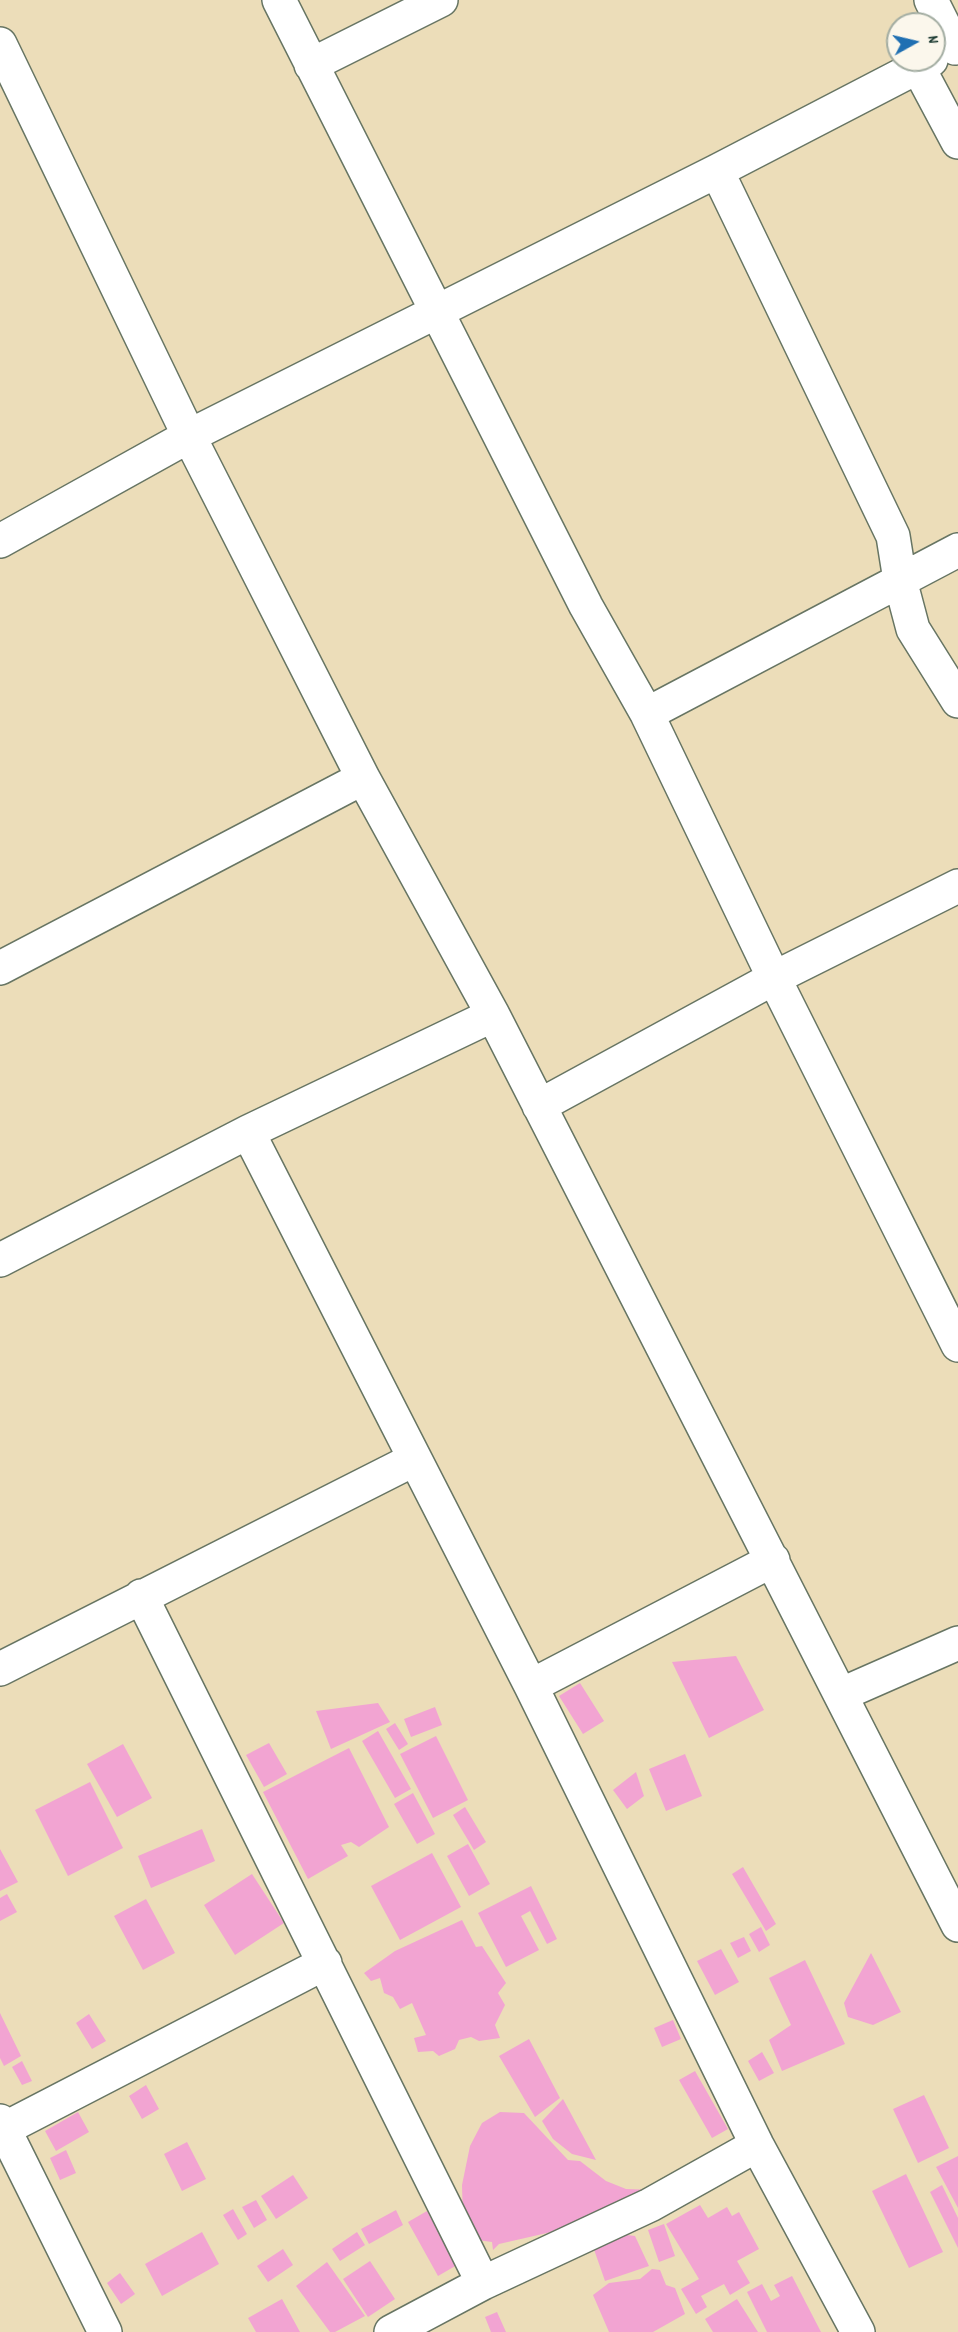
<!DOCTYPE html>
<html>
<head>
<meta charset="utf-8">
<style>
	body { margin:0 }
	#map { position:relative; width:958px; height:2332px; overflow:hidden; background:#ecddb9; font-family:Dekko,sans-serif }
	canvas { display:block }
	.north { position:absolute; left:886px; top:12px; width:60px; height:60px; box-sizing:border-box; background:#fbf7ec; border:2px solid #a3ada2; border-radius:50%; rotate:82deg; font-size:16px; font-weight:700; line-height:24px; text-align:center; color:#1f3d34 }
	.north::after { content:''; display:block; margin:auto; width:21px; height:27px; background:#1f6fb2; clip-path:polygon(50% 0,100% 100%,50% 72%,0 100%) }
</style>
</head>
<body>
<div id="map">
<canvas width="958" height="2332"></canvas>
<div class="north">N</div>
</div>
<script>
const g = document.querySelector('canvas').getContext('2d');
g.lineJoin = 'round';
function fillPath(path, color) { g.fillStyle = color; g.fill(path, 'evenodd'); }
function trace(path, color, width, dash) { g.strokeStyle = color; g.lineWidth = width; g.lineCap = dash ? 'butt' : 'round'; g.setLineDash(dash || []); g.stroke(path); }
fillPath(new Path2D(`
	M736,1656L764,1710L709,1738L672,1662Z
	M580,1683L604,1721L583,1734L559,1696Z
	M378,1703L390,1722L331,1749L316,1711Z
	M435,1707L442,1725L411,1737L404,1719Z
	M395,1723L408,1744L399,1750L386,1729Z
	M378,1731L411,1789L395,1798L362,1741Z
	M436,1736L468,1800L433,1818L400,1754Z
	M269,1743L287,1774L264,1787L246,1755Z
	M123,1744L152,1798L117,1817L87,1764Z
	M349,1748L389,1827L359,1847L351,1842L341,1845L348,1856L308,1879L263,1792Z
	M685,1754L702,1796L666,1811L649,1769Z
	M636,1772L644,1796L627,1809L613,1790Z
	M90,1782L123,1848L68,1876L35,1810Z
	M413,1793L435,1834L417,1844L394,1804Z
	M465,1807L486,1842L474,1850L453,1815Z
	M202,1829L215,1861L151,1888L138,1856Z
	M468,1844L490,1884L469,1896L447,1856Z
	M0,1849L18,1882L0,1891Z
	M432,1853L461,1907L400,1940L371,1886Z
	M743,1867L776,1924L766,1931L732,1874Z
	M252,1874L284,1923L235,1955L204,1905Z
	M531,1886L557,1939L547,1944L530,1911L521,1916L539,1950L506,1967L478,1913Z
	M7,1894L17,1912L0,1921V1898Z
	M146,1899L175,1953L143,1970L114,1916Z
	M462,1920L476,1947L482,1946L506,1983L498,1993L505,2005L495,2025L500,2038L479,2041L471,2037L459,2040L455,2049L439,2056L433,2051L418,2052L414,2038L426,2035L412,2003L400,2009L393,1997L384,1993L380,1978L371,1981L364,1973L395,1951Z
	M761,1927L770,1945L759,1952L749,1934Z
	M744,1937L751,1951L738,1958L730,1943Z
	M721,1949L739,1982L715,1995L697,1961Z
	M871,1953L901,2012L873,2025L848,2017L844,2003Z
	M805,1960L845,2044L782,2071L769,2040L791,2025L769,1978Z
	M0,2013L21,2056L4,2066L0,2058Z
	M89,2014L106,2041L92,2049L76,2023Z
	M673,2020L681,2039L662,2047L654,2028Z
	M529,2039L560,2098L535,2117L499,2056Z
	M762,2052L774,2073L759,2081L748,2061Z
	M22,2061L32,2081L22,2085L12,2067Z
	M695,2071L728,2129L712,2138L679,2080Z
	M146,2085L159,2109L142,2119L129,2096Z
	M924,2095L949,2148L918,2163L893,2109Z
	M563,2099L596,2160L572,2154L553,2139L542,2121Z
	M78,2112L89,2132L56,2151L45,2131Z
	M500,2112L524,2113L568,2160L580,2161L606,2181L626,2189L657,2190L586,2224L499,2244L493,2250L492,2242L477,2240L463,2221L462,2185L470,2146L482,2123Z
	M187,2142L206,2179L182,2191L164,2154Z
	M66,2150L76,2173L60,2180L50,2158Z
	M958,2156V2208L936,2167Z
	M906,2174L943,2252L909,2268L872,2191Z
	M293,2175L308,2198L276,2219L261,2196Z
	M942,2185L958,2218V2248L930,2192Z
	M256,2200L267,2220L254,2228L242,2207Z
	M700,2205L708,2218L727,2207L732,2216L739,2212L759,2249L737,2261L750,2283L730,2295L724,2284L701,2296L707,2307L696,2314L681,2289L699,2279L666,2224Z
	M233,2209L247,2234L238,2240L223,2215Z
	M396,2210L403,2225L369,2244L361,2229Z
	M427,2211L457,2265L438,2276L408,2222Z
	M664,2224L675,2256L659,2262L648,2230Z
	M202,2232L219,2264L162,2296L145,2264Z
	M357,2232L365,2245L340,2261L332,2249Z
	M619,2234L635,2236L649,2266L605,2281L590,2238Z
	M283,2249L293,2265L268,2282L257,2266Z
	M370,2261L395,2299L368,2317L343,2279Z
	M327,2262L365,2316L335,2332H330L296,2286Z
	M652,2269L660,2270L666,2285L675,2288L685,2314L653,2332H609L593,2295L609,2283L640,2279Z
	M120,2273L135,2294L121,2304L107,2283Z
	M792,2276L821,2332H767L747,2292L762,2284L771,2301L780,2296L774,2285Z
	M282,2299L300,2332H256L248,2318Z
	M737,2299L758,2332H713L705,2319Z
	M497,2312L506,2332H491L485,2317Z`), '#f2a4d2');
const minor = new Path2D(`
	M279,0L586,606L647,714L774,978L958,1345
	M931,0L955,48
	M0,44L189,436L363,778L493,1015L958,1925
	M311,65L441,0
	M918,67L958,142
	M717,171L893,536L900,580L913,629L958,701
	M0,541L189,436L717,171L931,60
	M647,714L958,550
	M0,968L363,778
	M539,1106L774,978L958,886
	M248,1132L531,1686L757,2145L858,2332
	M0,1260L248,1132L493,1015
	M141,1596L483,2283
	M0,1669L413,1460
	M531,1686L773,1560
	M842,1694L958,1643
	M0,2121L105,2332
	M0,2131L325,1963
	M391,2332L483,2283L650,2205L757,2145`);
trace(minor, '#677563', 36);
trace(minor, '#fff', 33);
</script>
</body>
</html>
